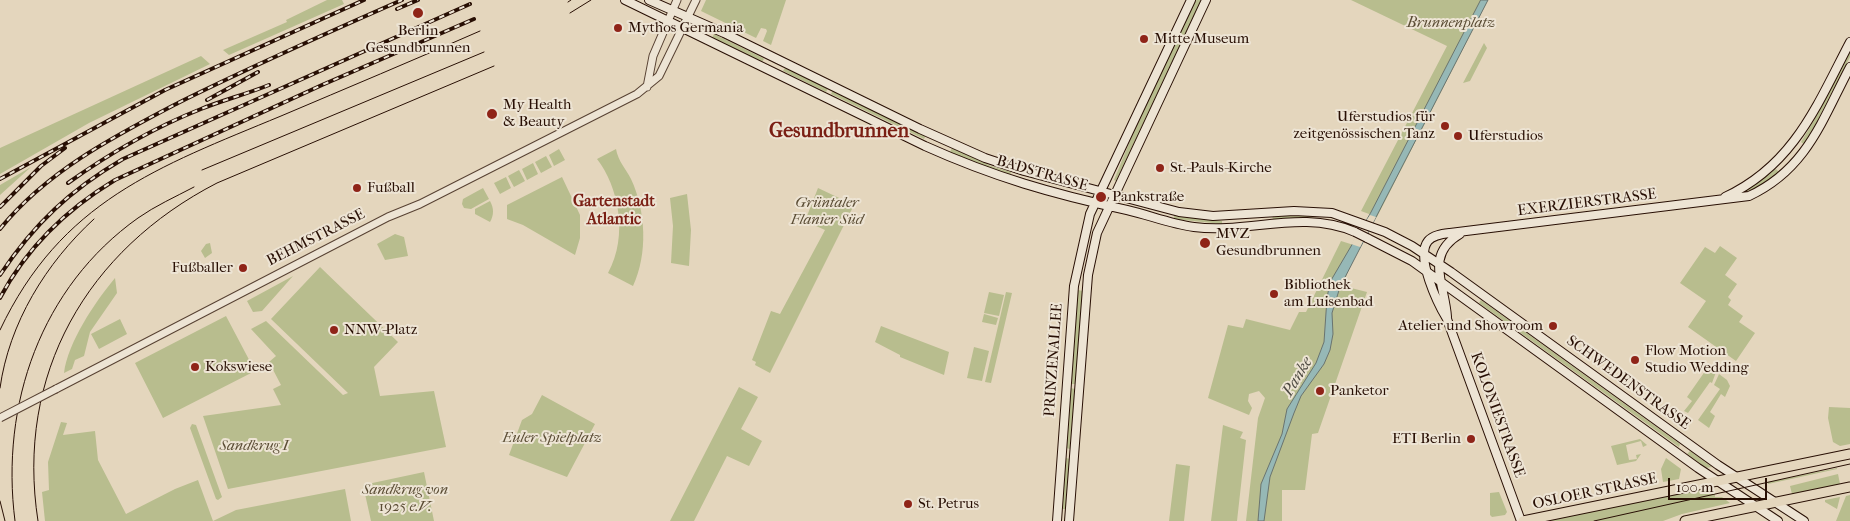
<!DOCTYPE html>
<html>
<head>
<meta charset="utf-8">
<style>
	body { margin:0 }
	#map { position:relative; width:1850px; height:521px; overflow:hidden; background:#e4d6bd; font-family:"IM FELL French Canon",serif }
	canvas { display:block }
	.scale { position:absolute; left:1668px; top:478px; width:99px; height:22px; box-sizing:border-box; border:2px solid #280f04; border-top:0; padding-left:6px; font-size:15px; line-height:18px; white-space:nowrap; color:#280f04; -webkit-text-stroke:4px #ede4d4; paint-order:stroke }
</style>
</head>
<body>
<div id="map">
<canvas width="1850" height="521"></canvas>
<div class="scale">100 m</div>
</div>
<script>
const g = document.querySelector('canvas').getContext('2d');
g.lineJoin = 'round';
function fillPath(path, color) { g.fillStyle = color; g.fill(path, 'evenodd'); }
function trace(path, color, width, dash) { g.strokeStyle = color; g.lineWidth = width; g.lineCap = dash ? 'butt' : 'round'; g.setLineDash(dash || []); g.stroke(path); }
function drawText(font, color, halo, rows, align = 'center') {
  g.font = font + ' "IM FELL French Canon",serif'; g.lineWidth = 4; g.setLineDash([]); g.textBaseline = 'middle'; g.strokeStyle = halo; g.fillStyle = color; for (const [text, x, y, turn = 0] of rows) {
    g.save(); g.translate(x, y); g.rotate((+turn || 0) * Math.PI / 180); g.textAlign = isNaN(turn) ? turn : align; if (halo) g.strokeText(text, 0, 0); g.fillText(text, 0, 0); g.restore();
  }
}
fillPath(new Path2D(`
	M327,0H342L344,4L229,55L223,50L287,22L286,20Z
	M706,0H786L771,45L763,41L767,31L766,29L761,28L756,38L701,11Z
	M1195,0H1201L1116,181L1114,180L1134,131Z
	M1351,0H1488L1377,217L1361,211L1447,46Z
	M714,34L763,58L764,59L762,62L712,38Z
	M1484,43L1487,48L1470,81L1463,83Z
	M1850,52V57L1805,145L1801,142L1813,122Z
	M201,56L210,64L89,123L0,174V148Z
	M785,68L828,88L826,92L783,71Z
	M833,90L926,135L924,139L831,94Z
	M952,148L991,166L1011,172L1010,176L981,166L950,152Z
	M559,149L565,160L554,166L549,155Z
	M616,149C618,161 626,169 631,179C646,211 648,254 633,286L608,273C629,235 618,186 597,159Z
	M546,156L552,167L541,173L535,162Z
	M533,163L538,174L527,180L522,169Z
	M31,167L0,195V185Z
	M1776,169L1780,173L1756,188L1739,194Z
	M519,170L525,181L514,187L508,176Z
	M506,177L511,188L500,194L494,183Z
	M562,177L580,215V238L575,255L523,225L507,219V205Z
	M483,188L489,199L471,209L464,208L462,204L463,199Z
	M818,188L854,205L770,373L755,365L756,362L752,360L771,311L780,314L825,230L805,221Z
	M687,194L691,230L689,266L671,263L673,226L670,198Z
	M490,201C494,208 494,215 490,222L475,214V209Z
	M1296,215H1319V217L1273,220L1272,216Z
	M1174,216L1222,221V224L1174,219Z
	M395,234L404,237L408,256L385,260L377,244Z
	M1341,241L1360,247L1350,265L1343,286L1367,292L1318,433L1312,434L1305,490H1282V521H1246L1258,418L1265,398L1259,391L1249,394L1248,401L1252,408L1249,415L1208,398L1228,325L1243,328L1246,319L1290,330L1299,312H1306Z
	M210,243L212,253L205,258L201,251L206,244Z
	M1720,246L1737,258L1725,275L1737,284L1728,297L1731,300L1728,305L1743,316L1739,322L1755,333L1736,361L1688,327L1706,301L1680,283L1705,247L1715,253Z
	M320,267L398,342L374,367L380,396L434,391L446,447L228,489L203,416L281,405L273,389L281,385L269,362L276,356L251,329L266,321L343,395L348,393L271,319Z
	M293,276L262,311L253,312L247,301Z
	M115,278L117,293L90,332L84,356L75,360L72,369L64,373C68,342 95,302 115,278Z
	M1078,290L1083,291L1076,384H1071Z
	M989,292L1004,295L999,316L984,313Z
	M1006,292L1012,293L991,383L985,382Z
	M1481,300L1680,444L1679,447L1479,303Z
	M984,314L998,318L996,325L982,322Z
	M226,316L255,371L163,418L135,363Z
	M120,319L127,334L99,349L91,334Z
	M881,326L949,352L944,375L900,357V355L875,342Z
	M974,347L989,351L982,381L967,378Z
	M1708,367L1716,372L1712,383L1710,382L1688,413L1684,411L1692,401L1687,397Z
	M1719,374L1727,380L1730,386L1725,397L1721,394L1710,412L1715,416L1709,428L1698,420L1720,389L1714,385Z
	M739,387L758,397L741,429L762,441L749,466L727,456L694,521H670Z
	M1070,388L1075,389L1070,449L1066,448Z
	M542,395L595,424L567,477L509,455L522,420L532,414Z
	M1829,407L1850,408V444L1840,446L1833,442L1828,418Z
	M61,422L67,423L63,435L95,431L98,460L126,514L175,489L198,480L213,521L236,510L345,489L351,521H45L42,492L49,490L48,462Z
	M192,424L196,425L222,497L218,500L216,499L190,428Z
	M1223,425L1243,432L1240,438L1246,440L1237,521H1211Z
	M1640,439L1647,445L1643,447L1641,441L1626,445L1629,460L1637,459L1636,455L1641,454L1636,461L1617,465L1611,446Z
	M1690,451L1712,467L1706,468L1687,454Z
	M1066,458L1070,459L1066,509H1062Z
	M1666,458L1681,469L1679,479L1663,482L1661,469Z
	M1176,464L1190,466L1184,521H1169Z
	M1837,468V469L1768,484V482Z
	M424,472L434,521H371L363,485Z
	M1838,474L1840,484L1792,494L1790,486Z
	M1707,487L1715,493V497H1722L1730,503L1682,514L1663,521H1545Z
	M1499,492L1507,512L1505,515L1492,517L1490,515V493Z
	M1850,495V521H1836L1846,496Z
	M1840,497L1837,509L1825,502V500Z`), '#b8bd8e');
const water = new Path2D(`
	M1481,0H1488L1340,287L1332,313L1333,334L1330,350L1324,364L1301,396L1294,413L1270,477L1264,521H1258L1261,484L1282,434L1287,409L1316,363L1324,342L1327,298L1330,282L1370,214Z`);
fillPath(water, '#96b8b6');
trace(water, '#6a746f', 1);
fillPath(new Path2D(`
	M1370,215L1376,217L1360,247L1351,244Z`), '#e4d6bd');
const tertiary = new Path2D(`
	M647,87L653,56L677,0
	M56,389L388,217L420,204L637,94L659,76L696,0`);
const secondary = new Path2D(`
	M625,0L925,146C994,177 1053,194 1127,210C1149,215 1171,224 1194,227C1249,234 1301,209 1355,232
	M649,0L724,33L920,129L985,158L1024,171L1179,212L1213,216L1294,211L1332,213L1385,232L1412,246L1451,272L1718,465L1804,521
	M1725,197C1794,165 1817,105 1850,42
	M1367,238L1412,261L1698,468L1778,521
	M1447,317C1445,284 1424,255 1460,234
	M1057,521L1074,286L1090,214L1191,0
	M1069,521L1088,275L1097,233L1206,0
	M1521,521L1447,319C1438,304 1415,257 1428,241C1433,235 1442,234 1450,233L1749,196C1807,169 1822,120 1850,67`);
const primary = new Path2D(`
	M1523,521L1850,454
	M1685,521L1850,487`);
trace(tertiary, '#574132', 9);
trace(secondary, '#280f04', 10);
trace(primary, '#280f04', 11);
trace(tertiary, '#ede4d4', 7);
trace(secondary, '#ede4d4', 8);
trace(primary, '#e4d6bd', 9);
trace(new Path2D(`
	M568,2L571,0
	M570,13L591,0
	M202,170L484,52
	M0,330C61,201 158,167 281,116C347,88 414,60 480,31
	M0,388C9,323 46,263 94,219
	M0,501L5,521
	M15,521C0,404 41,287 138,218C155,206 175,197 194,187
	M38,521C15,374 87,250 217,183L494,66
	M1594,521L1850,464`), '#280f04', 1);
const rail = new Path2D(`
	M397,9L418,0
	M207,100L258,72
	M0,179L165,90L364,0
	M68,183C110,153 153,128 201,109C223,100 247,94 269,85
	M0,207L41,166L65,148
	M0,229C47,171 113,137 178,103C252,66 327,33 402,0
	M0,275C34,224 70,190 123,159L470,4
	M0,298C27,247 67,209 115,180L322,85L474,19`);
trace(rail, '#280f04', 4);
trace(rail, '#ede4d4', 2, [5.5]);
const tertiaryBridge = new Path2D(`
	M0,418L56,389`);
const secondaryBridge = new Path2D(`
	M1355,232L1367,238`);
trace(tertiaryBridge, '#574132', 9, []);
trace(secondaryBridge, '#280f04', 10, []);
trace(tertiaryBridge, '#ede4d4', 7);
trace(secondaryBridge, '#ede4d4', 8);
for (const [x, y, r, color] of [
	[418,13,6,"#8f2418"],
	[618,28,5,"#8f2418"],
	[1144,39,5,"#8f2418"],
	[492,114,6,"#8f2418"],
	[1445,126,5,"#8f2418"],
	[1458,136,5,"#8f2418"],
	[1160,168,5,"#8f2418"],
	[357,188,5,"#8f2418"],
	[1101,197,6,"#8f2418"],
	[1205,243,6,"#8f2418"],
	[243,268,5,"#8f2418"],
	[1274,294,5,"#8f2418"],
	[1553,326,5,"#8f2418"],
	[334,330,5,"#8f2418"],
	[1635,360,5,"#8f2418"],
	[195,367,5,"#8f2418"],
	[1320,391,5,"#8f2418"],
	[1471,439,5,"#8f2418"],
	[908,504,5,"#8f2418"]
]) { const dot = new Path2D(); dot.arc(x, y, r, 0, 2 * Math.PI); g.fillStyle = color; g.fill(dot); trace(dot, '#ede4d4', 2); }
drawText('italic 15px', '#5a4c34', '#ede4d4', [
	["Brunnenplatz",1451,23],
	["Grüntaler",827,203],
	["Flanier Süd",827,220],
	["Euler Spielplatz",552,438],
	["Sandkrug I",254,446],
	["Sandkrug von",405,490],
	["1925 e.V.",405,507]
]);
drawText('15px', '#280f04', '#ede4d4', [
	["Mythos Germania",628,28],
	["Berlin",418,31,"center"],
	["Gesundbrunnen",418,48,"center"],
	["Mitte Museum",1154,39],
	["My Health",503,105],
	["& Beauty",503,122],
	["Uferstudios für",1435,117,"right"],
	["zeitgenössischen Tanz",1435,134,"right"],
	["Uferstudios",1468,136],
	["St.-Pauls-Kirche",1170,168],
	["Fußball",367,188],
	["Pankstraße",1112,197],
	["MVZ",1216,234],
	["Gesundbrunnen",1216,251],
	["Fußballer",233,268,"right"],
	["Bibliothek",1284,285],
	["am Luisenbad",1284,302],
	["Atelier und Showroom",1543,326,"right"],
	["NNW-Platz",344,330],
	["Flow Motion",1645,351],
	["Studio Wedding",1645,368],
	["Kokswiese",205,367],
	["Panketor",1330,391],
	["ETI Berlin",1461,439,"right"],
	["St. Petrus",918,504]
], 'left');
drawText('15px', '#280f04', '#ede4d4', [
	["BADSTRASSE",1042,174,16],
	["EXERZIERSTRASSE",1587,203,-7],
	["BEHMSTRASSE",316,238,-27],
	["PRINZENALLEE",1054,360,-86],
	["SCHWEDENSTRASSE",1628,383,36],
	["KOLONIESTRASSE",1497,415,70],
	["OSLOER STRASSE",1595,492,-12]
]);
drawText('bold 16px', '#7a1f14', '#ede4d4', [
	["Gartenstadt",614,202],
	["Atlantic",614,220]
]);
drawText('italic 16px', '#4e4a42', '#ede4d4', [
	["Panke",1298,377,-59]
]);
drawText('bold 20px', '#7a1f14', '#ede4d4', [
	["Gesundbrunnen",839,132]
]);
</script>
</body>
</html>
